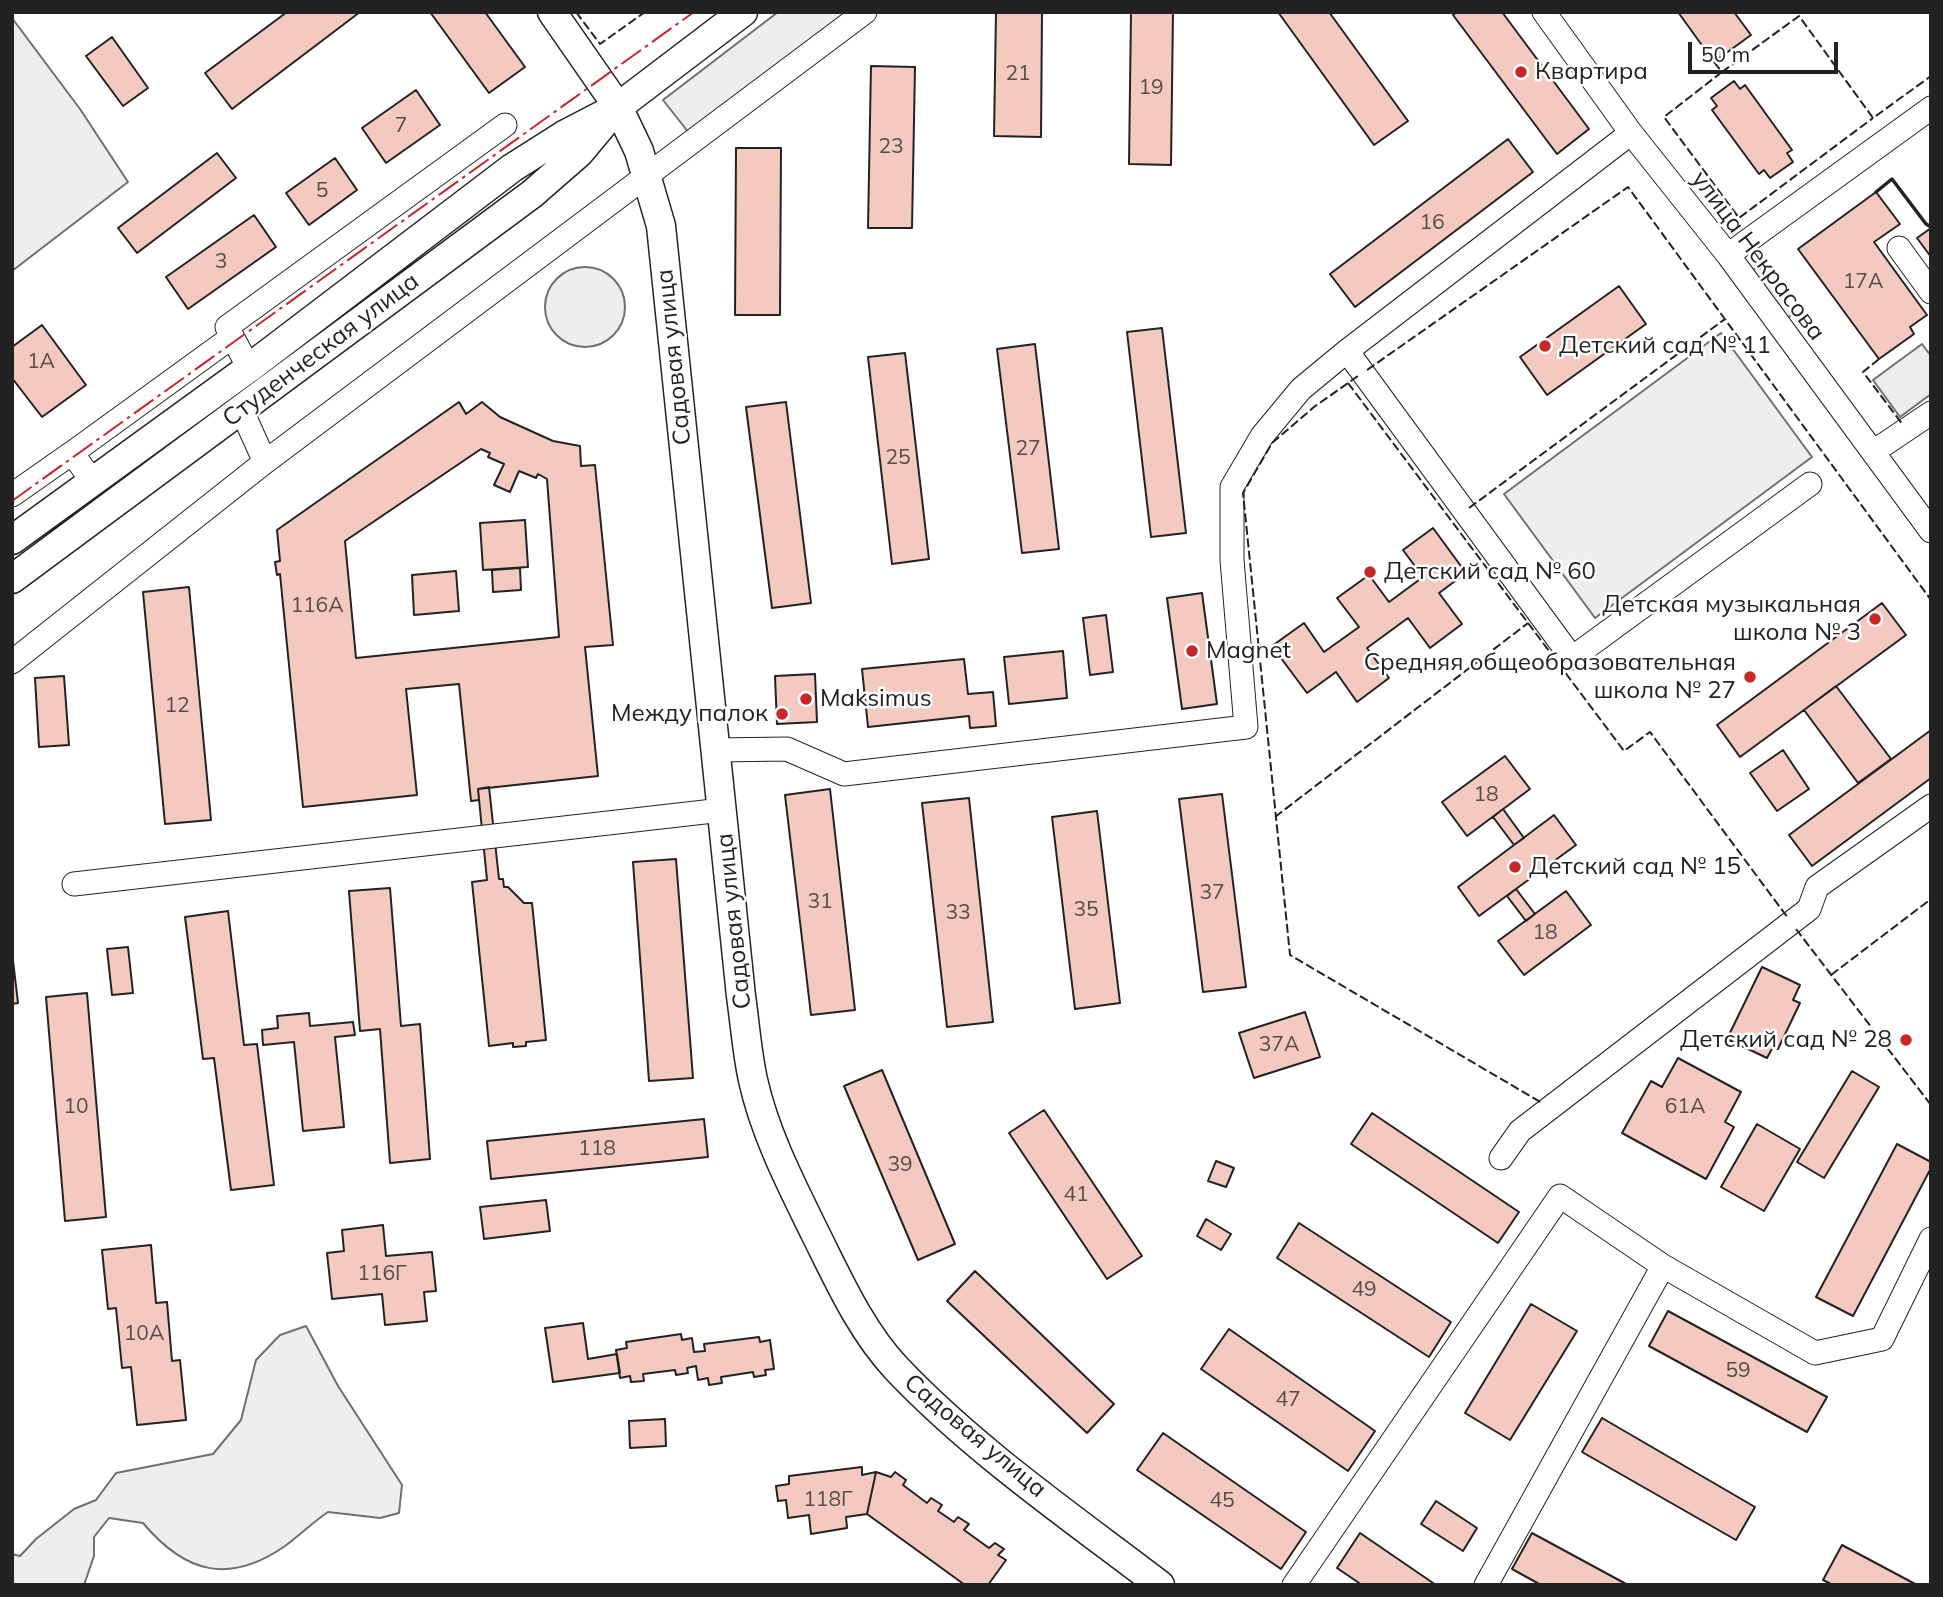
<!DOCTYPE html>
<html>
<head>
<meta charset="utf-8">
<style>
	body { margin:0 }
	#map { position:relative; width:1943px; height:1597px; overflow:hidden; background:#fff; font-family:Mulish,sans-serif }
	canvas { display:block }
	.frame { position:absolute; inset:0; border:14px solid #222; pointer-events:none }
	.scale { position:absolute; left:1688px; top:42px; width:150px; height:32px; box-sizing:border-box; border:4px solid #222; border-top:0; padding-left:9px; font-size:21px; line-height:24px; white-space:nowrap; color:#222; -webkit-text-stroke:5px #fff; paint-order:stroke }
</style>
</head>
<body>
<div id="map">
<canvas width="1943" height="1597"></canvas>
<div class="frame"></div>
<div class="scale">50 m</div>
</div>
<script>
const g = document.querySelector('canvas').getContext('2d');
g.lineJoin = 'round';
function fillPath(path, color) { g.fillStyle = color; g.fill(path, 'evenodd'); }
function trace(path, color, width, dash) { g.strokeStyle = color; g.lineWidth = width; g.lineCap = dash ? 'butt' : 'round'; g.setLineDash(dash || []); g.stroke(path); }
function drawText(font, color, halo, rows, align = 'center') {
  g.font = font + ' Mulish,sans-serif'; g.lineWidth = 5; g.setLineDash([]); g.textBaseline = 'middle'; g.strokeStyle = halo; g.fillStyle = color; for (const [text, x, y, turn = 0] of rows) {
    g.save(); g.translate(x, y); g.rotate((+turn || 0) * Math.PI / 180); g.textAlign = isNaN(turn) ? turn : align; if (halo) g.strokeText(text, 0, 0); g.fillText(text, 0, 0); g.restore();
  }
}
const green = new Path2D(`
	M778,12H850L689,133L663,100Z
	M12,18L80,109L128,182L12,271Z
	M545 307a40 40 0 1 1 80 0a40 40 0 1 1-80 0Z
	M1721,333L1812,457L1595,618L1504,494Z
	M306,1326L338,1386L402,1485L399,1513L380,1518L328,1512C313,1522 300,1535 285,1546C229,1585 185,1573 143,1523L109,1518L94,1537V1556L84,1585H12V1554L20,1556L36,1539L74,1509L96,1500L116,1473L213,1454L241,1420L256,1360L280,1335Z`);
fillPath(green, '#eee');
trace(green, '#6f6f6f', 2);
const parking = new Path2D(`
	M1759,266L1794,313L1783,321L1747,273Z
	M1922,344L1931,356V394L1900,417L1873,380Z`);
fillPath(parking, '#ededed');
trace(parking, '#6f6f6f', 2);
const building = new Path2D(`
	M287,12H360L232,109L205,73Z
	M430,12H485L525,67L489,93Z
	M996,12H1042L1041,137L994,136Z
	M1131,12H1173L1171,165L1129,164Z
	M1278,12H1329L1408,121L1374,145Z
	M1457,12H1502L1589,129L1557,154L1453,15Z
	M1678,12H1734L1751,35L1714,62Z
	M112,37L148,88L123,106L86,56Z
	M871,66L915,67L912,228H868Z
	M1734,81L1740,89L1745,85L1792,150L1787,153L1793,162L1770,178L1764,170L1759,174L1712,110L1717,106L1711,98Z
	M416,90L440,125L386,163L362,128Z
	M1508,139L1533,172L1355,307L1330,274Z
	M736,148H781L780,315H735Z
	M217,153L236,178L137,253L118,228Z
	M335,158L357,190L309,225L286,193Z
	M1876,192L1900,224L1874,242L1927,315L1910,327L1914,334L1879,359L1798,249Z
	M254,215L276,247L188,309L166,277Z
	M1931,228V257L1917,238Z
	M1619,286L1646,324L1547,395L1520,357Z
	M42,325L86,385L42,417L12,378V347Z
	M1162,328L1186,533L1151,537L1127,332Z
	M1035,344L1059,549L1022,553L997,349Z
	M905,353L929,559L892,564L868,357Z
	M459,402L466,414L482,402L500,417L553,441L580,446L581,466L595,465L613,645L585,647L598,776L478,789L479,800L471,801L459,684L406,689L417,795L303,807L280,574L277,575L275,562L280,561L277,530ZM481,449L490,453L488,457L504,464L494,485L510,492L519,471L536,478L538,474L547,479L559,637L356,658L345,541Z
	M786,402L811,603L772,608L746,407Z
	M525,520L528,567L483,570L480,523Z
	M1433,528L1466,573L1439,593L1462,624L1430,648L1408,618L1367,648L1389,678L1357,702L1336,672L1307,693L1272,646L1304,623L1324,652L1359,627L1337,598L1369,575L1389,602L1423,577L1403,550Z
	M520,568L521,590L493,592L492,570Z
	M456,571L459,611L414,615L412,575Z
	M189,587L211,820L165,824L143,592Z
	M1202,593L1217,704L1182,709L1167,598Z
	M1882,603L1906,635L1740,757L1717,725Z
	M1106,615L1113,672L1090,675L1083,618Z
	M1063,651L1067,698L1009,704L1004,657Z
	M964,659L968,694L993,692L996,726L970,728L969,716L868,727L862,669Z
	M815,674L817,722L777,724L775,676Z
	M64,676L69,745L39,747L35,678Z
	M1836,686L1891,759L1858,783L1804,710Z
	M1931,730V778L1812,866L1789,835Z
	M1783,750L1809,789L1777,811L1750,773Z
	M1505,756L1530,789L1467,836L1442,802Z
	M489,787L499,879H503L504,887H508L524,903H532L546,1040L526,1042V1046L513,1047V1043L489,1046L472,882L487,880L478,789Z
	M830,789L855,1010L811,1015L785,795Z
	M1222,794L1246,987L1203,992L1179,799Z
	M969,798L993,1022L947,1027L922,803Z
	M1503,809L1524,838L1514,845L1493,817Z
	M1097,811L1120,1003L1075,1009L1052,817Z
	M1554,815L1576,845L1479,916L1458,887Z
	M676,859L693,1078L649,1081L633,862Z
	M390,888L401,1026L420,1024L430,1159L390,1163L380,1029L360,1031L349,891Z
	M1516,889L1535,914L1526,921L1507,896Z
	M1566,891L1591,925L1524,975L1498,941Z
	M228,911L244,1045L257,1044L274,1185L231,1190L214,1058L203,1059L185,917Z
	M128,947L133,993L112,995L107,949Z
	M12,952L18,1003L12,1004Z
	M1762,967L1800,985L1793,1000L1800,1003L1778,1049L1773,1047L1767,1058L1727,1039Z
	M87,993L106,1217L65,1221L46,997Z
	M1305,1012L1320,1057L1254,1078L1239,1033Z
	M309,1013L310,1026L353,1022L355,1035L335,1037L344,1127L303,1131L294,1042L263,1045L262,1030L278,1028L277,1016Z
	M1678,1058L1741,1092L1725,1122L1734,1127L1706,1179L1622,1133L1651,1081L1662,1087Z
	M882,1070L955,1244L918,1260L844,1086Z
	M1852,1071L1879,1087L1824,1178L1797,1162Z
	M1044,1110L1142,1256L1107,1279L1009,1133Z
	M1372,1113L1519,1212L1498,1243L1351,1144Z
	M704,1119L708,1157L491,1179L487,1141Z
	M1757,1124L1800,1149L1764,1211L1721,1187Z
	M1897,1144L1931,1162V1168L1853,1316L1816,1297Z
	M1216,1161L1234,1168L1226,1187L1208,1181Z
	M546,1200L550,1231L484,1239L480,1207Z
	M1206,1219L1231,1234L1221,1250L1197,1236Z
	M1299,1223L1451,1322L1429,1357L1277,1258Z
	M383,1225L386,1256L432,1252L436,1291L424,1292L427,1321L385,1325L382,1294L332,1299L327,1253L344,1251L342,1230Z
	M151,1245L156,1303L167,1302L172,1361L180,1360L186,1420L137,1425L131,1367L122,1368L116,1308L108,1309L102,1250Z
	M975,1271L1114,1404L1087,1433L947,1301Z
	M1531,1304L1577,1331L1510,1440L1465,1413Z
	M1668,1311L1827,1397L1807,1432L1649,1346Z
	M583,1323L588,1359L617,1354L620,1373L553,1382L545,1328Z
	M1229,1329L1375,1431L1348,1471L1201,1369Z
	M681,1334L682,1340L692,1338L694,1352L705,1351L704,1344L759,1337L760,1342L770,1340L774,1369L765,1370L766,1375L754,1377L753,1372L721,1377L722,1383L709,1385L708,1378L698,1380L696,1366L687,1368L688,1373L676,1375L675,1370L643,1374L644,1381L631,1382L630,1376L620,1378L616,1350L627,1348L626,1342Z
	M1602,1418L1755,1507L1736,1540L1582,1452Z
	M665,1419L666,1446L630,1448L629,1421Z
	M1163,1433L1306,1532L1281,1569L1137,1470Z
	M862,1467V1475L876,1472L867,1514L846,1517L847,1528L811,1534L809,1515L788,1518L786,1500L778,1501L776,1486L789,1484V1476Z
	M876,1472L891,1477L895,1472L906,1480L903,1485L927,1503L931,1498L942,1505L938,1511L954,1522L958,1517L969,1524L964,1530L989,1548L995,1543L1004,1549L998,1555L1006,1560L988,1585H965L867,1514Z
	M1436,1501L1477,1528L1463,1551L1421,1524Z
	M1360,1533L1436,1585H1362L1337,1568Z
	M1532,1533L1628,1585H1541L1512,1569Z
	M1842,1545L1917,1585H1833L1823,1580Z`);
fillPath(building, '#f3c9c0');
trace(building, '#222', 2);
const minor = new Path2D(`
	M1544,12L1631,133L1728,255L1931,531
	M1899,248L1931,292
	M1728,255L1931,108
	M1347,351L1572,658L1810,484
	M249,368L227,327L505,125
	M1873,452L1931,413
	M265,462L865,12
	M93,482L72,453L232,337
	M12,495L72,453
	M12,662L265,462L241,409
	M715,750L787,749L844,774L1246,727L1232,560V487L1262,436L1301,389L1347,351L1631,133
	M74,884L722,810
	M1501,1158L1520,1131L1809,909L1817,887L1931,806
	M1294,1585L1560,1196L1663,1266L1815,1353L1882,1339L1931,1239
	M1486,1585L1663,1266`);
const major = new Path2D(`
	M552,12L618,107L639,151L661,226L741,996C745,1024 747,1053 753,1080C765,1134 791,1184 815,1233C838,1279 861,1331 897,1369C975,1451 1071,1517 1160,1585
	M12,540L249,368L512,168L564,135L618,107L743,12
	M12,579L532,194L579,153L609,117`);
trace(minor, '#222', 25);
trace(major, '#222', 31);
trace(minor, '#fff', 23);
trace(major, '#fff', 28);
trace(new Path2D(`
	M576,12L600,44L645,12
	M1714,62L1722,72L1799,16L1873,118L1931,76
	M1722,72L1664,117L1739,218L1873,118
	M1879,359L1863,372L1903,425
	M1367,370L1628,187L1931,600
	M1358,376L1314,407L1272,443L1243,493L1290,955L1542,1103
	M1348,383L1624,751L1650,732L1788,918
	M1469,508L1725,319
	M1275,817L1528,623
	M1796,929L1931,1105
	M1831,975L1931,899`), '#222', 2, [9, 3.5]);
trace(new Path2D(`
	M1876,192L1892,179L1926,224L1931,227`), '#222', 3.5);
trace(new Path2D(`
	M12,501L694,12`), '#c62828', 2, [24, 5, 3.5, 5]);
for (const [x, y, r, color] of [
	[1521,72,7,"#c62828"],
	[1545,346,7,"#c62828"],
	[1370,572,7,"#c62828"],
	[1875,619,7,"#c62828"],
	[1192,651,7,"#c62828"],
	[1750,677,7,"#c62828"],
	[806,699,7,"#c62828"],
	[782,714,7,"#c62828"],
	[1515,867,7,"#c62828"],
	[1906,1040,7,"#c62828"]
]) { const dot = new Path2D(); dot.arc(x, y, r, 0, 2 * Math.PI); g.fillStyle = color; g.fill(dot); trace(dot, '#fff', 2.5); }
drawText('21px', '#564c4a', null, [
	["21",1018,74],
	["19",1151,88],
	["7",401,126],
	["23",891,147],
	["5",322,191],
	["16",1432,223],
	["3",221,262],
	["17А",1863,282],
	["1А",41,362],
	["27",1028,449],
	["25",898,458],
	["116А",317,606],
	["12",177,706],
	["18",1486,795],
	["37",1212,893],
	["31",820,902],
	["35",1086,910],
	["33",958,913],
	["18",1545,933],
	["37А",1279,1045],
	["10",76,1107],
	["61А",1685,1107],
	["118",597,1149],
	["39",900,1165],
	["41",1076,1195],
	["116Г",382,1274],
	["49",1364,1290],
	["10А",144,1334],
	["59",1738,1371],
	["47",1288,1400],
	["118Г",828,1500],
	["45",1222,1501]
]);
drawText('24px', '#222', '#fff', [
	["Квартира",1535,72],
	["Детский сад № 11",1559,346],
	["Детский сад № 60",1384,572],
	["Детская музыкальная",1861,605,"right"],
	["школа № 3",1861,633,"right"],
	["Magnet",1206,651],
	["Средняя общеобразовательная",1736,663,"right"],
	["школа № 27",1736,691,"right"],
	["Maksimus",820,699],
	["Между палок",768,714,"right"],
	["Детский сад № 15",1529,867],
	["Детский сад № 28",1892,1040,"right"]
], 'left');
drawText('24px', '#222', '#fff', [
	["улица Некрасова",1758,256,53],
	["Студенческая улица",321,350,-37],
	["Садовая улица",674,357,-96],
	["Садовая улица",734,921,-96],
	["Садовая улица",975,1436,40]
]);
</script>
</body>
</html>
